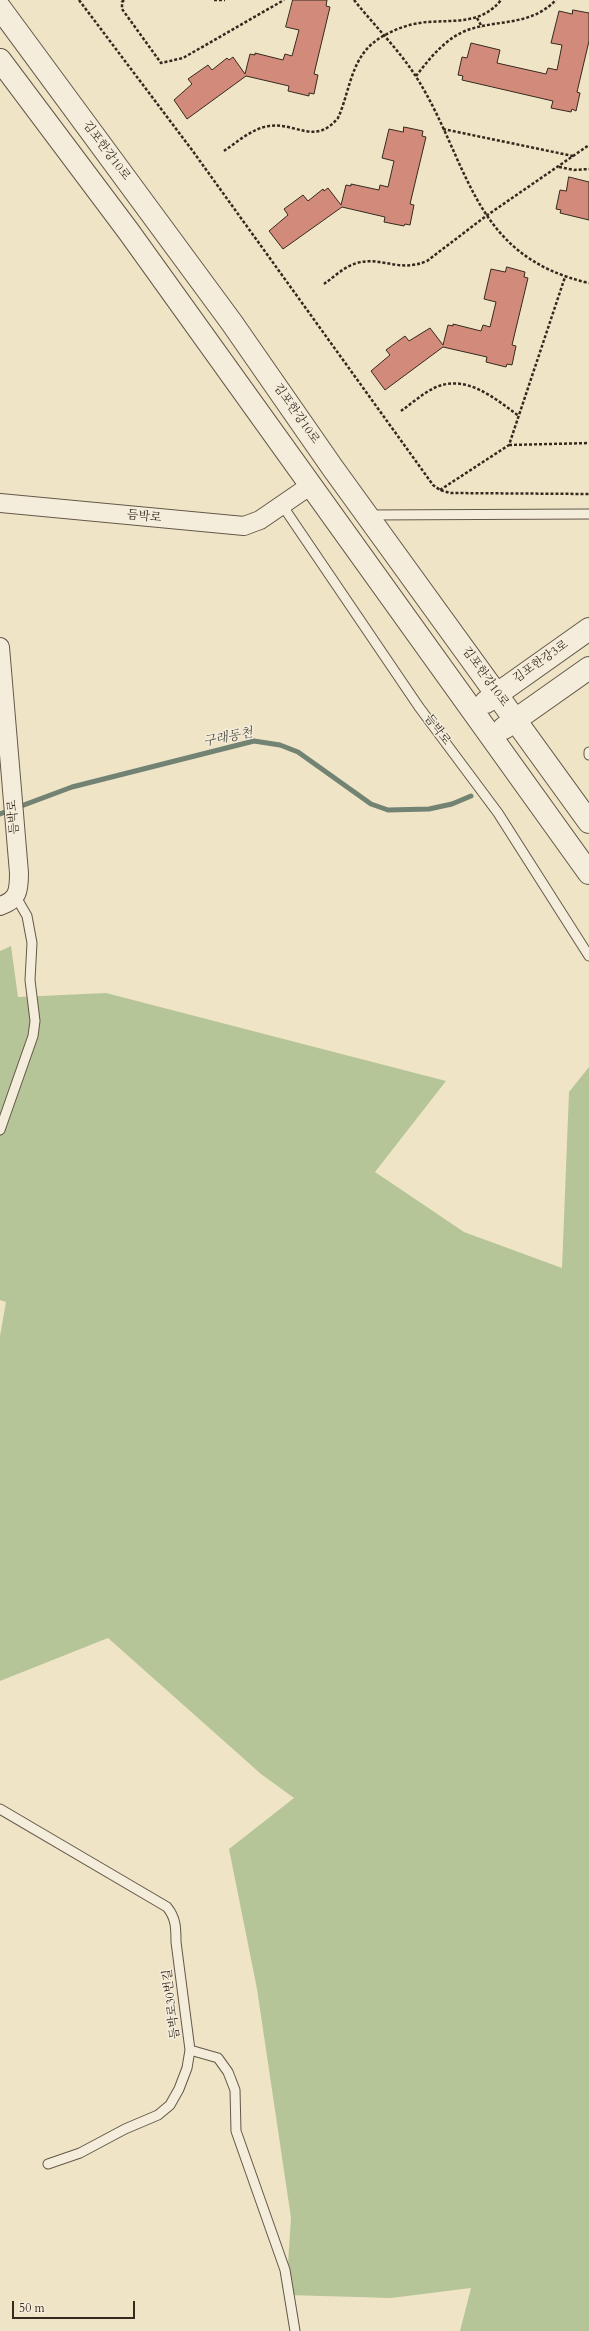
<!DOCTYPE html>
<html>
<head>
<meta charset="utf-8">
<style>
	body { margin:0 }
	#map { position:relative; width:589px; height:2331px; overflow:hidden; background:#f0e4c7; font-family:Cardo,serif }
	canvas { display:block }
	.scale { position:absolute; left:12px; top:2301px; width:123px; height:18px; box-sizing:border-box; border:2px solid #35291e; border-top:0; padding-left:5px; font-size:12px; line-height:14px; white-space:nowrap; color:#35291e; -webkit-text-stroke:3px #f5eddb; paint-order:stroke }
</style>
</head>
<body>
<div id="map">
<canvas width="589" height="2331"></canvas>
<div class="scale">50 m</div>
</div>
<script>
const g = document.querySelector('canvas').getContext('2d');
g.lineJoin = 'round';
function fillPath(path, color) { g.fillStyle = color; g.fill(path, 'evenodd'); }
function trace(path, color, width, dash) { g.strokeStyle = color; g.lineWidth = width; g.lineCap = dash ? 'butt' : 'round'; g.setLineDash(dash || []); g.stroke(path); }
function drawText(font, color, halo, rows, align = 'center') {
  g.font = font + ' Cardo,"Noto Serif KR",serif'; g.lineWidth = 3; g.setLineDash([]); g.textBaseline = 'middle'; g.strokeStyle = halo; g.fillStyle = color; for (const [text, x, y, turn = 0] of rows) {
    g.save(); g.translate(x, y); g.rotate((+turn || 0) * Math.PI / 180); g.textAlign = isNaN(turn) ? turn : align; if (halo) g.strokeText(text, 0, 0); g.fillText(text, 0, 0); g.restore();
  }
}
fillPath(new Path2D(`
	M11,946L18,997L106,993L446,1081L375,1172L464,1232L562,1268L569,1092L589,1067V2331H460L471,2288L391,2298L286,2295L291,2218L257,1989L229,1849L294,1798L261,1774L108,1638L0,1681V1336L6,1302L0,1300V951Z`), '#b6c598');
trace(new Path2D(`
	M0,814L72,787L254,741L280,745L298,752L371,804L388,810L429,809L452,804L471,796`), '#728374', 5);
const building = new Path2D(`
	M293,0H327L326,6L330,7L314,74L318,75L314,94L309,93V96L288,91L289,86L246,76L187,119L174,100L192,84L188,79L208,65L212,70L227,58L229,60L233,57L245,74L250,54L255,55V53L283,60L285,54L292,56L299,30L286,27Z
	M573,10L589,13V41L577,92L580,93L576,111L572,109L571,112L551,108L553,101L462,80L463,76L458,75L462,57L467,58L471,43L500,50L497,63L546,74L548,68L557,70L562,45L551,43L559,11L572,14Z
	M404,127L423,131L422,136L426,137L410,204L414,205L410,225L405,224L404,226L384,222L385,217L342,207L283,249L269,231L288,215L284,209L303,195L308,201L323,189L324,191L328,188L341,205L346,185L351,186V184L379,190L380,185L388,187L394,161L382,158L389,129L403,132Z
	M569,177L589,182V220L560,213L561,210L556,209L560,190L566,191Z
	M507,267L525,272L524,277L528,278L512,345L516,346L512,365L507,364L506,367L486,362L487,357L443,347L385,390L371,371L390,355L386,350L405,336L409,341L430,328L443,345L448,325L453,326V324L481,331L483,325L490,327L496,302L484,299L491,269L505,272Z`);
fillPath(building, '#d28b7a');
trace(building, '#35291e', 1);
const service = new Path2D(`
	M282,505L419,707L498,813L589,956
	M368,515L589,514
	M589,752V755
	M0,1130L33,1036L35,1021L30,980L32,943L27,916L16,897
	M0,1809L167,1907C176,1918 176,1928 176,1942L190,2050L218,2058L228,2072L235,2090L236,2131L285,2270L295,2331
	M48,2164L80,2153L125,2129L158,2115L170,2105L179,2089L187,2068L190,2050`);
const minor = new Path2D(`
	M0,503L244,526L260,520L311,485
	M0,647L19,873C19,891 18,900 0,906`);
const tertiary = new Path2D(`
	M0,8L232,323L332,467L589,822
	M0,60L129,232L589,873
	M486,702L589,629
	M504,728L589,668`);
trace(service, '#645848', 11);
trace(minor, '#645848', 20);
trace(tertiary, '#645848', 24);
trace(new Path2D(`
	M79,0L192,150L433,485L440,490L450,493L589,494
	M124,0L122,2V9L161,63L183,58L284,0
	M214,0H225
	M354,0C374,25 398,49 415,75C470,161 470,256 589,283
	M477,18L482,27
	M416,76C427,62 440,45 457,35C488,17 527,30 556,0
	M443,129L573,156
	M224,151C237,142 253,128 269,126C296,122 315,146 338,118C348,96 350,69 366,50C379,34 408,23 428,22C456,20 482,24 501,0
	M559,167L574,170L589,169
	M324,284C334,277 345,266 357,263C381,256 399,273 427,261L486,216L589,145
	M401,411C411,404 422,394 434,388C466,373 494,398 519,416
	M509,445L589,443
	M440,490L509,445L565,277`), '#35291e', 2.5, [3, 2]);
trace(service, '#f5eddb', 9);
trace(minor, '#f5eddb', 18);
trace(tertiary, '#f5eddb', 22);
drawText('12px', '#35291e', '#f5eddb', [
	["김포한강10로",106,151,53],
	["김포한강10로",296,414,55],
	["듬박로",144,517,6],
	["김포한강3로",541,662,-35],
	["김포한강10로",485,677,54],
	["듬박로",437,730,53],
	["듬박로",14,817,-95],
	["듬박로30번길",172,2004,-97]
]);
drawText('italic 13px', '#4e4e42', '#f5eddb', [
	["구래동천",228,738,-11]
]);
</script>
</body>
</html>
